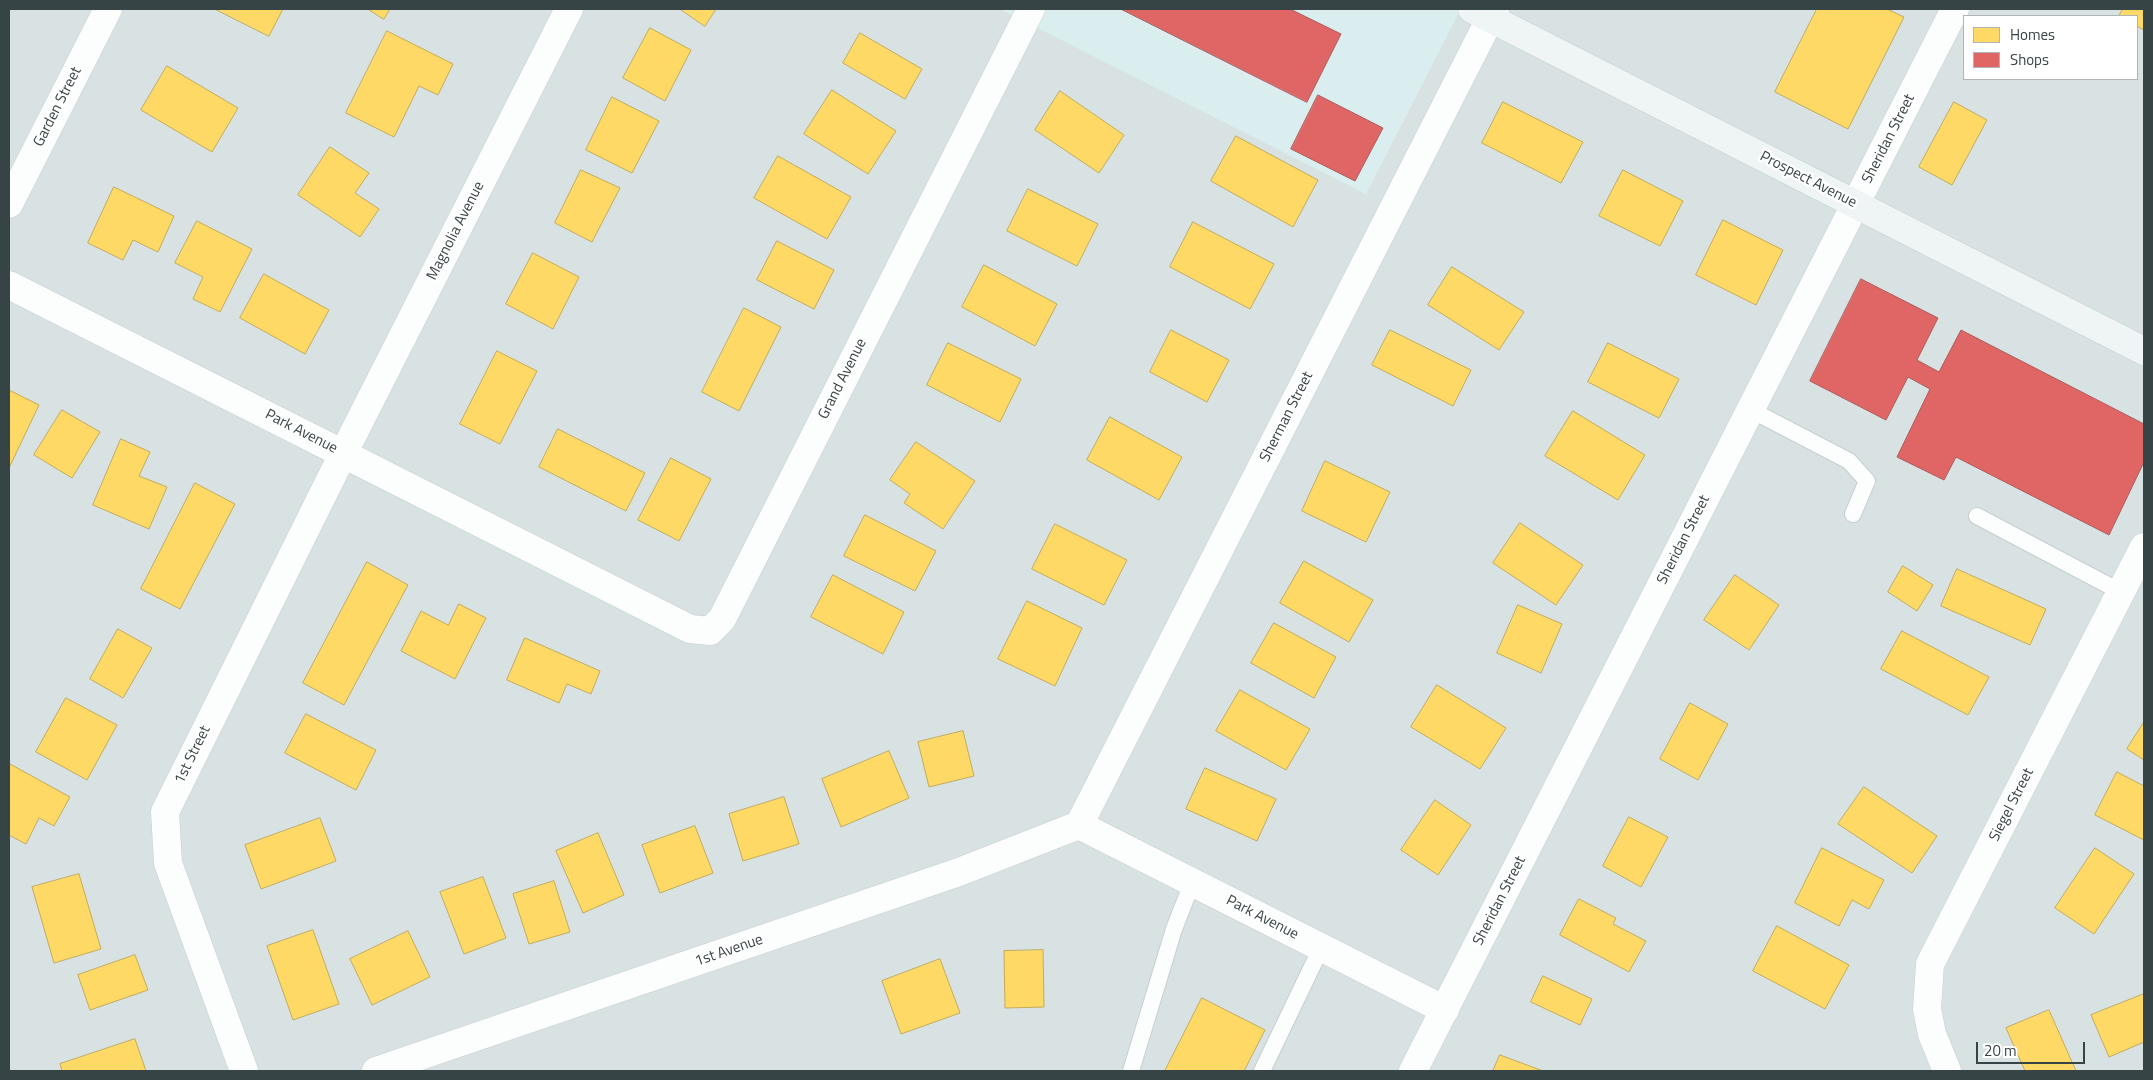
<!DOCTYPE html>
<html>
<head>
<meta charset="utf-8">
<style>
	body { margin:0 }
	#map { position:relative; width:2153px; height:1080px; overflow:hidden; background:#ebf0f0; font-family:"Titillium Web",sans-serif }
	canvas { display:block }
	.frame { position:absolute; inset:0; border:10px solid #374446; pointer-events:none }
	.legend { position:absolute; left:1963px; top:15px; width:175px; height:65px; box-sizing:border-box; background:#fff; border:1px solid #afb4b5; margin:0; padding:6px 9px; list-style:none; font-size:15px; color:#374446 }
	.legend li { display:flex; align-items:center; gap:10px; height:25px }
	.legend b { width:25px; border:1px solid #afb4b5 }
	.scale { position:absolute; left:1976px; top:1042px; width:109px; height:22px; box-sizing:border-box; border:2px solid #374446; border-top:0; padding-left:6px; font-size:15px; line-height:18px; white-space:nowrap; color:#374446; -webkit-text-stroke:4px #fff; paint-order:stroke }
</style>
</head>
<body>
<div id="map">
<canvas width="2153" height="1080"></canvas>
<div class="frame"></div>
<ul class="legend">
<li><b style="height:14px;background:#ffd966"></b>Homes</li>
<li><b style="height:14px;background:#e06666"></b>Shops</li>
</ul>
<div class="scale">20 m</div>
</div>
<script>
const g = document.querySelector('canvas').getContext('2d');
g.lineJoin = 'round';
function fillPath(path, color) { g.fillStyle = color; g.fill(path, 'evenodd'); }
function trace(path, color, width, dash) { g.strokeStyle = color; g.lineWidth = width; g.lineCap = dash ? 'butt' : 'round'; g.setLineDash(dash || []); g.stroke(path); }
function drawText(font, color, halo, rows, align = 'center') {
  g.font = font + ' "Titillium Web",sans-serif'; g.lineWidth = 5; g.setLineDash([]); g.textBaseline = 'middle'; g.strokeStyle = halo; g.fillStyle = color; for (const [text, x, y, turn = 0] of rows) {
    g.save(); g.translate(x, y); g.rotate((+turn || 0) * Math.PI / 180); g.textAlign = isNaN(turn) ? turn : align; if (halo) g.strokeText(text, 0, 0); g.fillText(text, 0, 0); g.restore();
  }
}
fillPath(new Path2D(`
	M9,9H2144V1071H9ZM1964,16H2137V79H1964Z`), '#d8e2e3');
fillPath(new Path2D(`
	M1000,9H1461L1366,194Z`), '#dbeeef');
const homes = new Path2D(`
	M215,9H283L269,36Z
	M368,9H390L384,19Z
	M680,9H716L705,26Z
	M1817,9H1887L1904,17L1848,129L1775,92Z
	M2123,9H2144V30L2137,26V16H2119Z
	M650,28L691,50L665,101L623,78Z
	M387,31L453,64L438,95L419,86L394,137L346,113Z
	M860,33L922,69L905,99L843,63Z
	M167,66L238,108L212,152L141,110Z
	M832,90L896,131L868,174L804,134Z
	M1060,91L1124,135L1099,173L1035,130Z
	M612,97L659,121L632,173L586,150Z
	M1503,102L1583,142L1561,183L1482,143Z
	M1954,102L1987,120L1952,185L1919,167Z
	M1236,136L1318,180L1293,227L1211,181Z
	M330,147L369,173L355,193L379,209L360,237L298,195Z
	M778,156L851,197L827,239L754,198Z
	M581,170L620,188L592,242L555,223Z
	M1623,170L1683,201L1660,246L1599,216Z
	M114,187L174,216L158,252L133,240L123,260L88,243Z
	M1028,189L1098,224L1077,266L1007,231Z
	M1723,220L1783,250L1756,305L1696,275Z
	M197,221L252,249L220,312L193,299L203,277L175,263Z
	M1193,222L1274,264L1250,309L1170,267Z
	M777,241L834,270L814,309L757,280Z
	M533,253L579,277L553,329L506,304Z
	M984,265L1057,304L1035,346L962,307Z
	M1452,267L1524,312L1499,350L1428,305Z
	M264,274L329,310L305,354L240,318Z
	M744,308L781,327L739,411L702,392Z
	M1171,330L1229,360L1207,402L1150,372Z
	M1390,330L1471,370L1453,406L1372,365Z
	M948,343L1021,379L1000,422L927,385Z
	M1608,343L1679,379L1659,418L1588,382Z
	M497,351L537,371L500,444L460,424Z
	M9,390L39,405L9,468Z
	M62,410L100,432L72,478L34,455Z
	M1573,411L1645,455L1618,500L1545,456Z
	M1110,417L1182,457L1159,500L1087,460Z
	M558,429L645,473L626,511L539,467Z
	M121,439L150,452L139,476L167,487L149,529L93,505Z
	M916,442L975,481L943,529L904,503L910,494L890,480Z
	M671,458L711,479L679,541L638,520Z
	M1325,461L1390,492L1366,542L1302,511Z
	M195,483L235,504L180,609L141,589Z
	M865,515L936,551L915,591L844,556Z
	M1520,523L1583,565L1556,605L1493,563Z
	M1055,524L1127,560L1104,605L1032,569Z
	M1304,561L1373,600L1349,642L1280,603Z
	M367,562L408,585L344,705L303,683Z
	M1903,566L1933,585L1917,611L1888,592Z
	M1957,569L2046,609L2030,645L1941,606Z
	M833,575L904,612L883,654L811,617Z
	M1735,575L1779,605L1749,650L1704,620Z
	M1027,601L1082,628L1055,686L998,659Z
	M459,604L486,618L455,679L401,651L421,611L448,625Z
	M1518,605L1562,624L1541,673L1497,653Z
	M1274,623L1336,657L1314,698L1251,663Z
	M118,629L152,648L123,698L90,679Z
	M1902,631L1989,677L1968,715L1881,669Z
	M525,638L600,671L591,694L567,684L559,703L507,680Z
	M1437,685L1506,728L1480,769L1411,727Z
	M1240,690L1310,729L1286,770L1216,731Z
	M66,698L117,725L87,780L36,752Z
	M1690,703L1728,724L1698,780L1660,759Z
	M306,714L376,750L356,790L285,753Z
	M2144,722V760L2127,749Z
	M963,731L974,776L929,787L918,742Z
	M889,751L909,798L841,827L822,779Z
	M10,764L70,797L54,826L39,818L26,844L9,835Z
	M1205,768L1276,799L1257,841L1186,809Z
	M2117,772L2144,786V840L2095,815Z
	M1864,787L1937,836L1912,873L1838,824Z
	M784,797L799,844L743,861L729,814Z
	M1435,800L1471,825L1438,875L1401,850Z
	M1629,817L1668,837L1641,887L1603,866Z
	M320,818L336,861L261,889L245,845Z
	M695,826L713,873L660,893L642,845Z
	M598,833L624,895L583,913L556,851Z
	M1822,848L1884,880L1869,909L1852,900L1839,926L1795,903Z
	M2095,848L2134,874L2094,934L2055,908Z
	M79,874L101,949L54,963L32,887Z
	M483,877L506,938L464,954L440,892Z
	M554,881L570,932L529,944L513,894Z
	M1579,899L1616,918L1613,924L1646,941L1629,972L1560,935Z
	M1777,926L1849,965L1825,1009L1753,971Z
	M313,930L339,1004L293,1020L267,946Z
	M408,931L430,977L372,1005L350,959Z
	M1043,950L1044,1007L1005,1008L1004,951Z
	M135,955L148,990L90,1010L78,975Z
	M940,959L960,1013L901,1034L882,981Z
	M1543,976L1592,999L1580,1025L1531,1002Z
	M2144,994V1042L2109,1057L2091,1015Z
	M1202,998L1265,1030L1244,1071H1165Z
	M2049,1010L2076,1071H2025L2006,1028Z
	M135,1039L146,1071H62L60,1064Z
	M1500,1055L1543,1071H1493Z`);
fillPath(homes, '#ffd966');
trace(homes, '#c3ac5c', 1);
const shops = new Path2D(`
	M1121,9H1290L1341,34L1307,102Z
	M1318,95L1383,128L1355,181L1291,149Z
	M1861,279L1938,318L1917,360L1939,372L1961,330L2144,424V462L2109,535L1956,457L1944,480L1897,457L1930,389L1908,377L1886,420L1810,381Z`);
fillPath(shops, '#e06666');
trace(shops, '#ad5c5c', 1);
const lane = new Path2D(`
	M1751,410L1849,461L1867,481L1853,514
	M1977,516L2121,592
	M1131,1071L1174,929L1192,883
	M1262,1071L1321,948`);
const street = new Path2D(`
	M9,204L108,9
	M9,285L690,629L710,631L722,619L1031,9
	M1079,825L1495,9
	M1079,825L1445,1010
	M244,1071L168,863L165,812L343,454L569,9
	M376,1071L959,872L1079,825
	M1413,1071L1955,9
	M1947,1071L1932,1034L1927,1009L1930,964L2144,547`);
const secondary = new Path2D(`
	M1472,9L2144,351`);
trace(lane, '#c8cece', 18);
trace(street, '#c8cece', 29);
trace(secondary, '#c4ced0', 29);
trace(lane, '#fcfdfd', 16);
trace(street, '#fcfdfd', 28);
trace(secondary, '#eff4f5', 28);
drawText('15px', '#374446', '#fff', [
	["Garden Street",58,107,-63],
	["Sheridan Street",1889,139,-63],
	["Prospect Avenue",1808,180,27],
	["Magnolia Avenue",456,231,-63],
	["Grand Avenue",843,379,-63],
	["Sherman Street",1287,417,-63],
	["Park Avenue",301,432,27],
	["Sheridan Street",1684,540,-63],
	["1st Street",193,755,-64],
	["Siegel Street",2012,805,-63],
	["Sheridan Street",1500,901,-63],
	["Park Avenue",1262,918,27],
	["1st Avenue",729,951,-19]
]);
</script>
</body>
</html>
